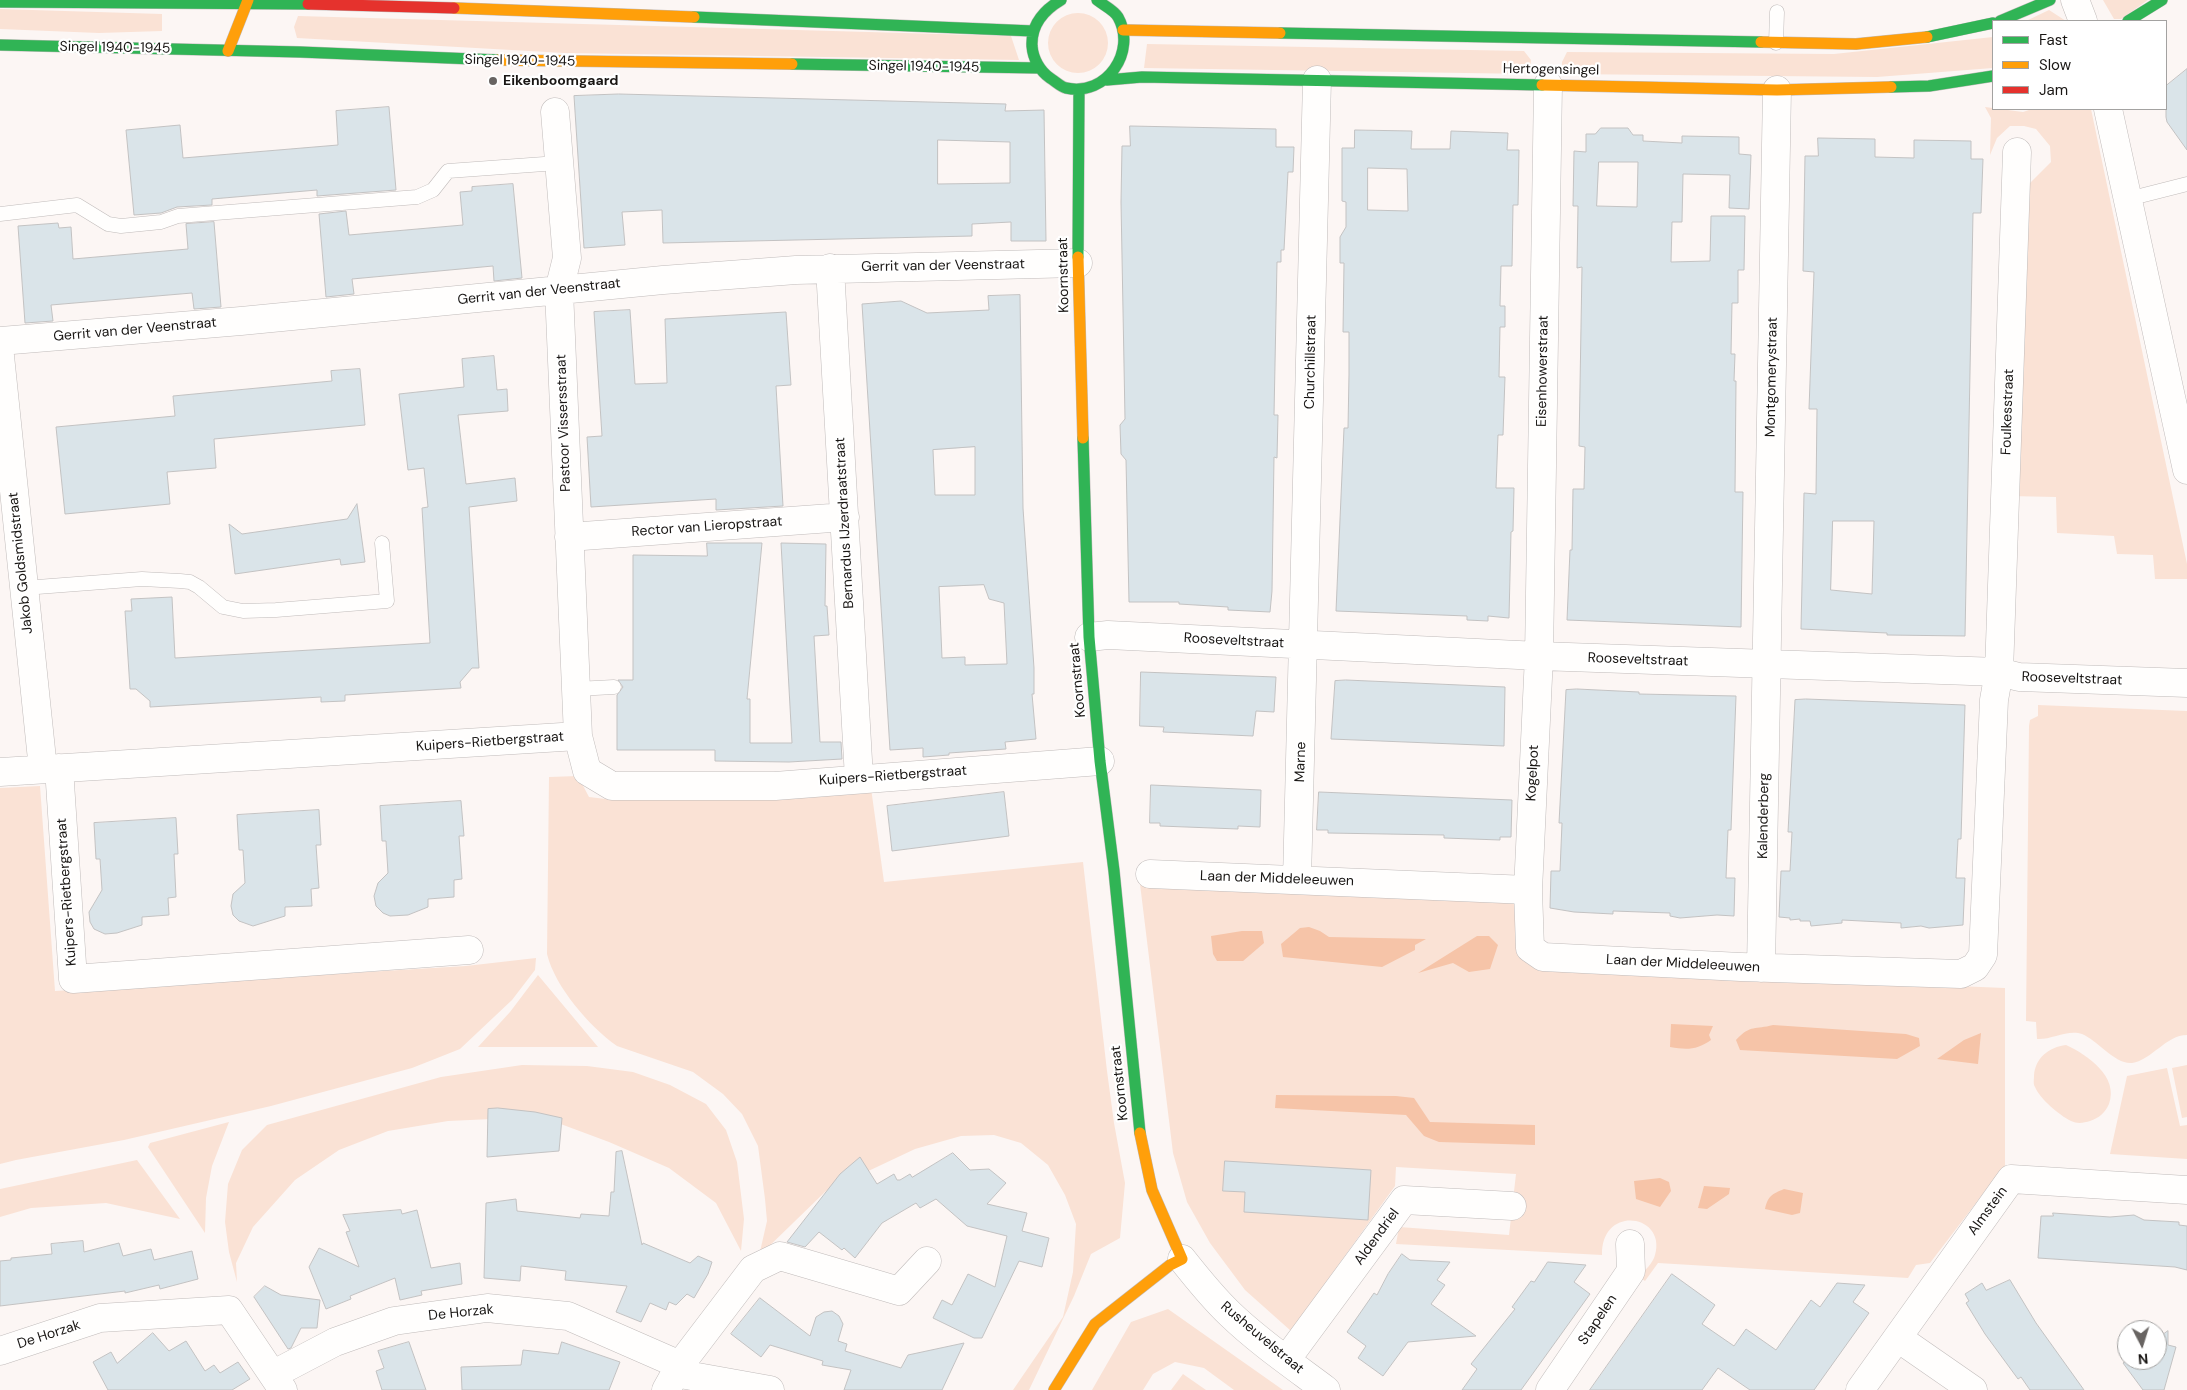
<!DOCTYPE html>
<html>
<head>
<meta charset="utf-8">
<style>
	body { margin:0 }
	#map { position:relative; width:2187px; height:1390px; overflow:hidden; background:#fcf6f4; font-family:"DM Sans",sans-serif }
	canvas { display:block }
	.legend { position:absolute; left:1992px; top:20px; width:175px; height:90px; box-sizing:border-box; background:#fff; border:1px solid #a3a2a1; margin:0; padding:6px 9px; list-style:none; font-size:15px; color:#191614 }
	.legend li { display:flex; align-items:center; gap:10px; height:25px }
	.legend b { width:25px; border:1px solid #a3a2a1 }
	.north { position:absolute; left:2117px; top:1320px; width:50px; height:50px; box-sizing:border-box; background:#fff; border:1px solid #a3a2a1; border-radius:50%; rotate:175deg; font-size:14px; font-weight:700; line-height:20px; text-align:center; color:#191614 }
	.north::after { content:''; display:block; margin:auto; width:18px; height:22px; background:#686462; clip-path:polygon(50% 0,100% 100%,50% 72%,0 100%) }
</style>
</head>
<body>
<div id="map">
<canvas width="2187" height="1390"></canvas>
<ul class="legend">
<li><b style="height:6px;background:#30b455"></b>Fast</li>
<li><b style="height:6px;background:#ff9f0a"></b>Slow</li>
<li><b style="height:6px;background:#e5322d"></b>Jam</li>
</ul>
<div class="north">N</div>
</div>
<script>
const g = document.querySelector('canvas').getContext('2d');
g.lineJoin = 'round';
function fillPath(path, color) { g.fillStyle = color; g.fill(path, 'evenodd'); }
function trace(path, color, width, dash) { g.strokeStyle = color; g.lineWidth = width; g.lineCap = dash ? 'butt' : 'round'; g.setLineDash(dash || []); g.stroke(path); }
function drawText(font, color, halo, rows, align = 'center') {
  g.font = font + ' "DM Sans",sans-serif'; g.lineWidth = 4.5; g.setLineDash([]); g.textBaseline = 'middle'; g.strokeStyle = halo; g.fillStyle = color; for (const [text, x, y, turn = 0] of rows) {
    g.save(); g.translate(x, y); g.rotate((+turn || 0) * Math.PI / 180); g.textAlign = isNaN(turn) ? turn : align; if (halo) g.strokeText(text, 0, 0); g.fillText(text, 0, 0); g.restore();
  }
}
fillPath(new Path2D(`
	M2103,0H2148L2121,19H2114Z
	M0,9L162,14V31L99,33L0,29Z
	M2049,10L2066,21H2026Z
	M1048 43a30 30 0 1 1 60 0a30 30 0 1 1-60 0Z
	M298,16L1011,36L1019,60L565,53L297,38L294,27Z
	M1993,37V68L1877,77L1562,74V62L1567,52L1834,54Z
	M1147,44L1524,51L1531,60L1530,74L1144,68Z
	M1985,107L2023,112L2032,109H2091L2187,564V579H2155L2153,555L2117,554L2114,536L2057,533L2056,497L2009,496L2019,194L2051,162L2050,146L2036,129L2024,126H2010L1997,138L1990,155L1991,118Z
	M2038,705L2187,711V1035C2166,1035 2152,1060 2132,1063C2116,1065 2097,1040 2082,1034C2068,1029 2051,1040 2037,1039L2036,1022L2026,1021L2029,726L2030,720L2038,716Z
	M578,776L589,797L614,800L736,796L871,788L884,882L1083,862L1107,1071L1114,1123L1125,1183L1120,1238L1091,1254L1074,1296L1029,1390H1013L1063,1317L1073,1272L1076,1224L1065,1195L1048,1165L1021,1143L994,1135L961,1136L915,1149L826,1191L759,1256L767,1221L765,1199L758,1146L742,1114L723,1094L693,1072L617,1046C590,1027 555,987 547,954L549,777Z
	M40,786L55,991L466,966L536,958L535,970L512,1000L460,1049L412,1068L271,1106L124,1140L16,1160L0,1164V788Z
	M1140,884L1505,898L1513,902L1543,969L2005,988V1169H2002L1930,1263L1916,1265L1908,1278L1658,1263L1645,1281L1639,1277C1645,1270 1653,1263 1655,1255C1667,1214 1601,1204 1602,1255L1396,1244L1399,1227L1509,1235L1516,1174L1396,1167L1395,1186L1291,1331L1245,1290L1210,1243L1187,1202L1173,1153Z
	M538,975L598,1047H478L510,1012Z
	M2066,1045C2088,1055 2119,1077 2109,1104C2105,1113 2099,1118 2090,1121C2084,1123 2077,1124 2071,1121C2059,1115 2040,1099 2035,1087C2033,1084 2034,1080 2034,1076C2035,1058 2049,1047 2066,1045Z
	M522,1065L587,1066L633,1072L670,1085L706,1104L726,1130L737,1162L744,1219L741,1251L716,1203L669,1168L609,1142L558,1123L492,1119L448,1121L388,1131L339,1150L295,1180L253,1227L236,1263L237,1282L229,1252L225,1222L228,1184L242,1150L267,1125L441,1077Z
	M2187,1065V1117L2182,1118L2172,1068Z
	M2167,1068L2180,1126L2187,1125V1159L2110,1154L2127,1076Z
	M229,1122L212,1166L206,1198L205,1233L148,1147L150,1143Z
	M137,1160L180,1219L106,1203L31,1208L0,1217V1189Z
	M1168,1309L1283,1390H1234L1204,1368L1175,1362L1153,1374L1143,1390H1092L1131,1322Z
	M1183,1374L1206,1390H1171Z`), '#fae2d5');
fillPath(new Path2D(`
	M1309,927L1320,931L1329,937L1426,939L1415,945V950L1382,967L1283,957L1281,944L1300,928Z
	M1242,931H1262L1264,943L1243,961H1217L1213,954L1211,936Z
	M1477,936H1489L1498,945L1490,969L1469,972L1453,963L1418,973Z
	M1671,1024L1713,1026L1709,1035L1711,1040C1697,1050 1687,1050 1670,1047Z
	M1773,1025L1906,1034L1919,1038L1920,1046L1897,1059L1740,1050L1736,1040C1751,1024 1755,1030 1773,1025Z
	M1981,1033L1978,1064L1937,1059L1964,1040Z
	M1276,1095L1396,1096L1414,1098L1430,1122L1535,1125V1145L1439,1142L1424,1136L1406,1115L1275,1108Z
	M1660,1178L1669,1182L1671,1191L1660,1207L1636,1199L1634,1181Z
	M1704,1186L1730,1188L1729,1194L1707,1209L1698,1208Z
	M1784,1189L1803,1193L1800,1213L1792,1215L1765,1209C1768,1196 1772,1194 1784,1189Z`), '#f6c4a8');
const building = new Path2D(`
	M2187,69V150L2167,122L2166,117V86Z
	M619,94L1006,104L1005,111L1044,110L1046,241H1011V222L972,224V236L663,243L662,210L622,212L625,245L584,248L574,96ZM938,140L1010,142V183L938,184Z
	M389,107L396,190L317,196V190L212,199V205L177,207L161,213L134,215L126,130L180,125L183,158L338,145L336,111Z
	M1130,126L1276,129V147H1294L1293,172H1288L1284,250H1281V262H1277L1274,415H1278L1277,458L1274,457L1272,591L1270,612L1228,610V607L1179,604V602H1129L1126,460L1121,454L1120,425L1125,419L1121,202L1122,146H1130Z
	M1601,128H1628L1633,135H1643V141L1682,143V136L1739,137V154L1751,155L1749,209L1729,208L1730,175L1683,174L1682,222H1672L1671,262L1710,261L1711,216H1745L1744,270H1738V303H1732L1731,354H1735L1734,381H1736L1735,492H1743L1741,627L1567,620L1570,550H1572L1573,489H1584L1585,447L1579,446L1582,267L1577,268L1578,206H1573L1574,151L1586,152V134H1595ZM1599,162H1638L1637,207L1597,206Z
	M1355,130L1412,131L1411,149H1450L1451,131L1508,133L1507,150H1519L1518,205H1513L1512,266H1501L1500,306H1505V327H1500L1499,377H1505L1503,435H1498L1496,488H1514L1513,531L1511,532L1509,618L1488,616V621L1467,620V616L1336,611L1344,428H1348L1349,374V332H1343L1344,263H1340V237L1346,227V202L1342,201V148H1354ZM1368,168L1407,169L1408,211L1368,210Z
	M1818,138L1875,139V157L1914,158V140L1971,141V159H1983L1981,213H1973L1965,636L1887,635V633L1801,629L1804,493L1816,494L1817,409H1809L1814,272L1803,271L1805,156H1818ZM1833,521H1874L1872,594L1831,590Z
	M513,184L522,278L494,281L493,266L352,279L354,294L326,297L319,214L346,211L349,235L463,225L460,192L472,191V187Z
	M214,222L221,307L194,309L192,293L51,305L53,321L25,323L18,226L58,223L59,228L71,227L73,259L188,249L186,224Z
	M1020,295L1023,508L1034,668V694H1032L1036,739L1005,742L1006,749L949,753V755L923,757V748L890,750L862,304L901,301L927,313L989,310L988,296ZM975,447V495H935L933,450ZM984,585L989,599L1004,603L1007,664L965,665V657L942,658L939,587Z
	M630,310L635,384L667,383L665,319L786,312L791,385L776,386L783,506L716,510V499L591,507L587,437L602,436L594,312Z
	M494,356L497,390L507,389L508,411L458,415L466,484L515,478L517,501L469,507L479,668H472L460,682L461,688L345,695V701L321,702V697L150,707V701L136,689H130L125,611H132L131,599L172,597L175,658L430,643L422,508L428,507L424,468L408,470L399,394L464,387L462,359Z
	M360,369L365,425L214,439L216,468L167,472L170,504L65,514L56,427L175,416L173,396L332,381L331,371Z
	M357,504L365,562L341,565L340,559L235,574L229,524L242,534L347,519Z
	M707,543H762L747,699H750V743H792L781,543L826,544L825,606H827L829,635L814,636L820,742H841L842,759L789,762L715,761V750H617V695L623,687L618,680H633V555L707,556Z
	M1141,672L1276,677L1274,712L1256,711L1253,736L1163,732L1164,727L1140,726Z
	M1346,680L1505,687L1504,746L1331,739L1335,681Z
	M1577,689L1639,692V694L1736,696L1731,830H1728L1726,878H1735L1734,916L1717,915L1680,918L1670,916V913L1613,911V914L1574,912L1550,908L1551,871H1560L1562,823H1559L1566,690Z
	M1806,699L1965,705L1961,839H1958L1956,878H1965L1963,925L1929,928L1921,926L1901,928V923L1842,920V923L1811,926L1810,921H1800V919L1790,920V918L1779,917L1781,871H1790L1792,832H1788L1795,700Z
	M1151,785L1261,790L1260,827L1238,826V829L1160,826V823H1150Z
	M1004,792L1009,836L892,851L887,806Z
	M1319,792L1512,800L1511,837H1500V840L1444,838V835L1328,833V830H1317Z
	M461,801L464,836H459L462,879L454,880V897L428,899V907L408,915L390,916L383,913L376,906L374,896L378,883L388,873L386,841H382L380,806Z
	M319,810L321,845H316L319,888L311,889L312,906L285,907V916L253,926L239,921L233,915L231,906L233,894L245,883L243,850H239L237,815Z
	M176,818L178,854H174L176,897L168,898L169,915L142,917V925L117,933L105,934L94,929L90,922L89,912L102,890L100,859H96L94,823Z
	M498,1108L535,1112L562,1118L559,1151L487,1157L488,1109Z
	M622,1151L642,1245L643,1243L690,1263L698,1256L712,1262L708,1274L694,1298L687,1294L676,1305L669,1302L666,1310L650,1303L641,1322L616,1312L627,1286L565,1280L566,1271L521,1266L520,1281L484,1278L486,1203L516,1199L517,1211L580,1218L581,1214L609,1216L611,1192H614L616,1152Z
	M953,1153L970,1170L989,1169L1006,1183L987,1204L1027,1213L1022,1231L1049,1238L1042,1267L1019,1261L982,1338H974L933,1318L942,1300L952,1305L968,1274L995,1287L1007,1236L967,1226L936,1199L920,1208L916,1203L882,1223L855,1258L844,1248L842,1250L819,1232L805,1247L787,1242L840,1174L860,1157L877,1184L894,1174L897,1180H900L910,1174L912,1177Z
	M1225,1161L1371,1170L1368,1220L1244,1212L1245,1192L1223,1191Z
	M401,1210L402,1214L417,1210L431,1268L460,1263L462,1284L421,1291L422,1295L400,1300L395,1278L350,1296L351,1299L326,1309L309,1267L319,1248L359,1267L346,1232L350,1231L343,1215Z
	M2053,1213L2110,1217L2134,1215L2144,1220L2179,1222V1225L2187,1226V1270L2175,1267L2038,1258L2041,1216H2053Z
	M83,1241L84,1252L119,1243L123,1256L151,1249L154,1260L192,1251L198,1279L160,1289L159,1285L125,1293V1291L0,1306V1261L11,1260V1258L52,1254L51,1244Z
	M1402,1254L1410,1260L1450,1262L1437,1280L1445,1285L1431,1304L1476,1336L1408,1342L1383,1376L1358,1358L1366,1346L1347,1332L1374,1293L1377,1295L1388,1274Z
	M1548,1262L1586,1265L1574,1282L1590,1294L1521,1390H1462L1477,1369L1471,1364L1515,1309L1512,1307L1531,1281L1534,1282Z
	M1672,1274L1715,1305L1702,1324L1734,1346L1746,1329L1776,1350L1811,1300L1820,1307L1837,1283L1865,1285L1853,1302L1869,1313L1814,1390H1750L1718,1368L1702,1390H1590Z
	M2010,1280L2036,1323L2084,1390H2030L2021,1377L2018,1379L1985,1334L1966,1303L1969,1301L1965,1294L1982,1283L1986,1290Z
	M265,1286L281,1295L320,1300L317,1328H301L291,1348L288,1349L254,1297Z
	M760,1298L810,1336L816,1317L824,1312L832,1311L839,1316L843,1324L838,1341L847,1344L845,1351L901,1368L908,1355L964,1343L942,1390H844L851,1370L822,1365L823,1361L770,1345L761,1357L731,1334Z
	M2168,1331V1345L2176,1347L2164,1390H2143L2123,1363L2127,1360H2157V1339Z
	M153,1333L169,1351L186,1341L205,1371L214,1365L220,1373L238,1362L250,1379L232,1390H108L93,1362L111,1352L117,1363Z
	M409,1342L426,1390H382L376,1371L384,1368L378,1351Z
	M562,1342L620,1362L609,1390H462L461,1367L521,1365L523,1350L558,1354Z`);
fillPath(building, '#dae4e9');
trace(building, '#c3c2c2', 1);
const lane = new Path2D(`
	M1776,43L1777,12
	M2128,199L2187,184
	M0,214L77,205L108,224L121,226L161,222L178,216L417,197L433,190L448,171L558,163
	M24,588L142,579L180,581L190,582L199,587L223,607L243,611L276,610L387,601L382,543
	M576,689L614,687`);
const street = new Path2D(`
	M2075,0L2083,21
	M2108,109L2187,470
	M555,112L567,258L559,290L578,736
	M830,268L859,778
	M0,341L241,321L663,280L796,270L1078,263
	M0,356L43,769
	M569,537L845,517
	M1089,637L1108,635L1539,656L1999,672L2019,677L2187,683
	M59,768L73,979L469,950
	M0,772L578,736L587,771L612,786H775L1100,761
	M1150,874L1528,890L1530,948L1543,957L1741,967L1961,974L1975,967L1983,955L1994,700L1999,672L2017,152
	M1297,880L1317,80
	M1528,890L1539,656L1548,85
	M1761,968L1777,90
	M1182,1259C1197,1278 1212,1297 1230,1314C1259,1342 1294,1366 1326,1390
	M1898,1338L1973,1390
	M0,1351L100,1318L229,1310L283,1390
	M1286,1360L1404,1200L1512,1206
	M675,1373L770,1390
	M274,1374L335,1342L394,1321L487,1308L568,1316L680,1365
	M666,1390L680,1365L753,1269L780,1256L899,1291L927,1261
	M1550,1390L1631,1271L1630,1244
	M1860,1390L2011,1179L2187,1190`);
const fast = new Path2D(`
	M1061,0C1044,10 1031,25 1032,46C1033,59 1040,71 1050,78C1055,81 1061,87 1066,88C1107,97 1137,51 1118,17C1114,10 1103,5 1097,0
	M0,2L308,4
	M694,17L1033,31
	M2000,21L2050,0
	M2128,21L2162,0
	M1280,33L1761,42
	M1927,37L1993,23
	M0,45L300,52L498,60
	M792,64L1039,68
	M1107,80L1142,77L1542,85
	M1891,87L1929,86L1993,76
	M1078,257L1079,89
	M1083,438L1089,637L1100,761L1114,871L1140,1133`);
const slow = new Path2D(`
	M454,8L694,17
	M1123,30L1280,33
	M1761,42L1856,44L1927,37
	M228,51L248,0
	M498,60L792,64
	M1542,85L1777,90L1891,87
	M1078,257L1083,438
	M1054,1390L1095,1324L1170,1265L1182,1259L1152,1190L1140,1133`);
const jam = new Path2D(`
	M308,4L454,8`);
trace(lane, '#c0bbba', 15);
trace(street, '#c0bbba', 29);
trace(fast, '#c0bbba', 12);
trace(slow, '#c0bbba', 12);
trace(jam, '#c0bbba', 12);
trace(lane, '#fffefd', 14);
trace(street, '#fffefd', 28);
trace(fast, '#30b455', 11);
trace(slow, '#ff9f0a', 11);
trace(jam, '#e5322d', 11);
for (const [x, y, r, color] of [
	[493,81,5,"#686462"]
]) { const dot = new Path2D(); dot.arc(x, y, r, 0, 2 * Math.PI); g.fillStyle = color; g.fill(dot); trace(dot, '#fff', 2); }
drawText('14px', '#191614', '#fff', [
	["Singel 1940-1945",115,48,1],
	["Singel 1940-1945",520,61,1],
	["Singel 1940-1945",924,67,1],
	["Hertogensingel",1551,70,1],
	["Gerrit van der Veenstraat",943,266,-1],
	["Koornstraat",1064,275,-91],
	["Gerrit van der Veenstraat",539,292,-6],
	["Gerrit van der Veenstraat",135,330,-5],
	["Churchillstraat",1311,362,-89],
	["Eisenhowerstraat",1543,371,-89],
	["Montgomerystraat",1772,377,-89],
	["Foulkesstraat",2008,412,-88],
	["Pastoor Vissersstraat",564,423,-92],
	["Bernardus IJzerdraatstraat",845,523,-93],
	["Rector van Lieropstraat",707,527,-4],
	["Jakob Goldsmidstraat",21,563,-96],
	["Rooseveltstraat",1234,641,3],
	["Rooseveltstraat",1638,660,2],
	["Rooseveltstraat",2072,679,2],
	["Koornstraat",1078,680,-95],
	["Kuipers-Rietbergstraat",490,742,-4],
	["Marne",1301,762,-88],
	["Kogelpot",1533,773,-87],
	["Kuipers-Rietbergstraat",893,776,-4],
	["Kalenderberg",1764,816,-89],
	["Laan der Middeleeuwen",1277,879,2],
	["Kuipers-Rietbergstraat",67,892,-94],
	["Laan der Middeleeuwen",1683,964,3],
	["Koornstraat",1120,1083,-96],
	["Almstein",1988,1211,-54],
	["Aldendriel",1377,1237,-54],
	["De Horzak",461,1313,-6],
	["Stapelen",1598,1320,-56],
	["De Horzak",49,1335,-18],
	["Rusheuvelstraat",1262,1338,40]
]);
drawText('bold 14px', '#191614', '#fff', [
	["Eikenboomgaard",503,81]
], 'left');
</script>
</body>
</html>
